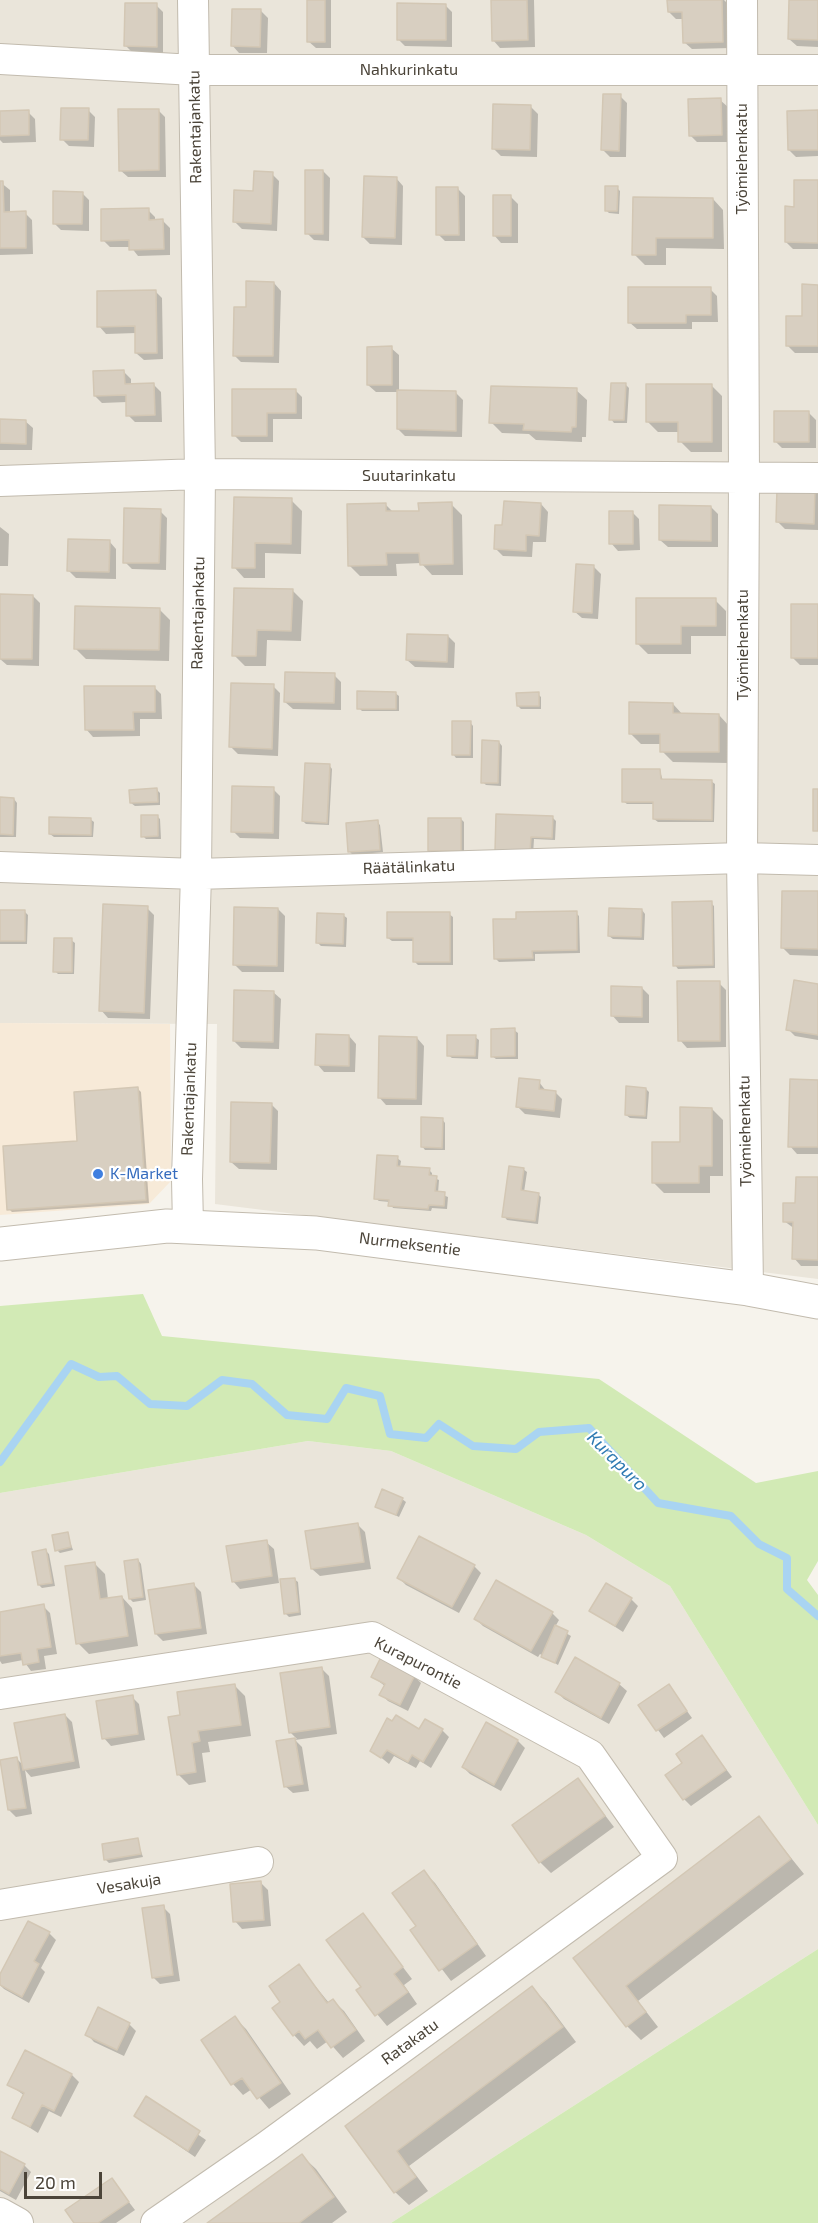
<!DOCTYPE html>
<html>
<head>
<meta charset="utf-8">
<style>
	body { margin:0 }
	#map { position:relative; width:818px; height:2223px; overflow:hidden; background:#f6f3ec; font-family:"Exo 2",sans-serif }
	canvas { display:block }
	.scale { position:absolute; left:24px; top:2172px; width:78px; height:27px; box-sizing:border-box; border:3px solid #4b4439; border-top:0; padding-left:8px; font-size:18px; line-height:21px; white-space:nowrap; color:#4b4439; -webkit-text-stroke:4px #fff; paint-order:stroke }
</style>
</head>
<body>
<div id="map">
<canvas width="818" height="2223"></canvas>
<div class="scale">20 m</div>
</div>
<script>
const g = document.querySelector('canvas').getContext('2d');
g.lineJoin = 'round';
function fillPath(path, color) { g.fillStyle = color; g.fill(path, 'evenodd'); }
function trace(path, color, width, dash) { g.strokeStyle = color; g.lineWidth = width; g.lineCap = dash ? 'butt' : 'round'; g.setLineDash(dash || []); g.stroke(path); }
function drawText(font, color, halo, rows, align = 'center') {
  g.font = font + ' "Exo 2",sans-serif'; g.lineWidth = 4.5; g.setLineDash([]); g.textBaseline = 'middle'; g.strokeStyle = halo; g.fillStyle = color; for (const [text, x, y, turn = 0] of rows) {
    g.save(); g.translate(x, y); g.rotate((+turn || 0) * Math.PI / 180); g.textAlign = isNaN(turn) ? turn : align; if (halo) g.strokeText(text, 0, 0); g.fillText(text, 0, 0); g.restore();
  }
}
fillPath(new Path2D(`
	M0,0H818V1279L215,1204L217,1024L0,1023Z
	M308,1441L391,1451L586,1535L670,1586L818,1825V1949L391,2223H0V1493Z`), '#eae5da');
fillPath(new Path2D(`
	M0,1023L170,1024L171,1181L149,1204L0,1215Z`), '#f7ead8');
fillPath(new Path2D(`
	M143,1294L162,1336L599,1379L756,1483L818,1471V1561L807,1580L818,1595V1825L670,1586L586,1535L391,1451L308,1441L0,1493V1306Z
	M818,1949V2223H391Z`), '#d2eab5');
fillPath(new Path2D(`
	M309,0H331V48H316L308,41Z
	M492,0H534L535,47L500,48L493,40Z
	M669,0H724L729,5L730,48L692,49L684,42V19H676L669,12Z
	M791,0H818V47L797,46L789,39Z
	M156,5L163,12V53H133L126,46Z
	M445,5L452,12V47L405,46L398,39Z
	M261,11L268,18L267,53H239L232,45Z
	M620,96L627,103L626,157H610L602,149Z
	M720,100L728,107L729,142H697L690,135Z
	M531,107L538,114L537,157L501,156L494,149Z
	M88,110L95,117L94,147L69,146L62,139Z
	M158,110L165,117L166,177H128L120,170Z
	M0,112H28L35,119L36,142L3,143L0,140Z
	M818,112V156L796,157L789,150Z
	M323,171L330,178L329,241L314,240L307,233Z
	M272,174L279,181L277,231L242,229L235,222L255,193Z
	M396,178L403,186L402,245L370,244L363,237Z
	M0,182L10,190V213H25L32,220L33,254L0,255Z
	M818,182V249H793L786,242Z
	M617,188L620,191L619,214L609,213L606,210Z
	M458,189L465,196V241H445L438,234Z
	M82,193L89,200V231L61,230L54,223Z
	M511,197L518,204V243H501L494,235Z
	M634,199H713L723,210L724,249L666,248V265H645L634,254Z
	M148,210L155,217V221H163L170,228V255L138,256L131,247H110L103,240Z
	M274,283L281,291L279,363L241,362L234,355L247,309Z
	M818,286V353H795L788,346Z
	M710,289L717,296L718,322H692V329H637L629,322Z
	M155,291L162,298L163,359L144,360L136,353V333L106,334L99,326Z
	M391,348L399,355V392H376L368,385Z
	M124,372L131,379V385H154L161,392L162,422H135L128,415L127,402L102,403L95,396Z
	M625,384L629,388L627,423H614L611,419Z
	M711,385L722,396V452H691L680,441V432H658L647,421Z
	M295,390L302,397V419H273V442H241L234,435Z
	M576,390L587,400L586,437H582V442L536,440L529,434L502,433L491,422Z
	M456,393L463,400L462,437L405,436L398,429Z
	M809,413L816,420V448H782L775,441Z
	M0,421H25L33,428L32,450H0Z
	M814,490L818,494V530L785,529L778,522Z
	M291,500L302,511L301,554L265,553V578H244L234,567Z
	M451,504L462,515L463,575H432L421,563L396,564L397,576H360L349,565L386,505L394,513L420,512Z
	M541,504L548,512L546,542H533L532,557L503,556L496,549L504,527Z
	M711,507L718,514V547H668L660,540Z
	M160,511L167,518L166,570L132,569L125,562Z
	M632,512L639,519L640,550L618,551L611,543Z
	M0,527L9,534L8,566H0Z
	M109,541L116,549V579L76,578L69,571Z
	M594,567L601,574L598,619L582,618L574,611Z
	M292,590L303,601L301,641L267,640L266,666H245L234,655Z
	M33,596L40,603L39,666L7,665L0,659Z
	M715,600L726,611V636H691V654H648L637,643Z
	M818,606V665H800L793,658Z
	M159,609L170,620L169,661L86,659L75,648Z
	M448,636L455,643L454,668L415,667L407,660Z
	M334,675L341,682V710L293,709L285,702Z
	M273,686L280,693L278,756L238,754L231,747Z
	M154,687L161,694L162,719H140V736L93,737L86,729Z
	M395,693L399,696V711H362L359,708Z
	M538,694L541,697V709H521L518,706Z
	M673,704L683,715H719L729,726V763L673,762L662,751V744H641L630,733Z
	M470,722L473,726V758H456L453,754Z
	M499,742L502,746L501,786L486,785L483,782Z
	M329,765L332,769L329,825L306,824L303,821Z
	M660,771L663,781H711L715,784L714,822H658L654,819L655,804H627L623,801Z
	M273,789L280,796L279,839L240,838L233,831Z
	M157,790L160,793V805L135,806L131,803Z
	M0,799H14L17,803L16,837H0Z
	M157,816L160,819L161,839H146L143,836Z
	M553,818L556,821L555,840L534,839L533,855L500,854Z
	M90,819L94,822L93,837H54L50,834Z
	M461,819L464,822V854H433L430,850Z
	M377,822L380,825L383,852L353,855L350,852Z
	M818,893V956L790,955L783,948Z
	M711,903L714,906L715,968L678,969L675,965Z
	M147,908L154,915L150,1019L108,1018L101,1010Z
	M278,909L285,916L284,972H242L234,964Z
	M642,910L645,914L644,940L613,939L609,936Z
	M0,911L25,912L28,915L27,944H0Z
	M576,913L579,916L580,953L535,954V961L499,962L495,958Z
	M449,914L453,917V965H418L415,962V941H392L388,938Z
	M343,915L347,918L346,947L321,946L318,943Z
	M71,940L75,943L74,974H58L55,971Z
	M719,983L726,990V1047L687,1048L680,1040Z
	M818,986V1040L795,1036L788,1029Z
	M642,988L649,995V1023H619L612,1015Z
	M273,992L281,999L279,1049L241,1048L234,1041Z
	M514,1030L518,1033V1059H496L492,1056Z
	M349,1036L356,1044L355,1072H324L317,1064Z
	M475,1037L479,1040L478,1059L452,1058L448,1055Z
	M417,1038L424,1046L422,1105H386L379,1097Z
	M818,1081V1154H797L790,1146Z
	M539,1082L546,1091L555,1092L562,1099L560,1118L525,1114L518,1107Z
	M138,1089L141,1092L149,1203L12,1212L9,1209Z
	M646,1089L649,1092L647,1119L630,1118L626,1115Z
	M271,1104L278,1111L277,1170L239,1169L231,1162Z
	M712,1109L723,1120V1176H710V1193H664L653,1182L681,1144Z
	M442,1119L445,1123V1150H425L422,1146Z
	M397,1158L401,1161L400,1167L429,1170L432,1173V1177L439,1180L438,1193L448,1197L447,1209L432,1208L431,1211L393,1208L390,1202L379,1201L375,1198Z
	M523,1169L527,1172L524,1192L538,1194L541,1197L538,1224L507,1220L504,1216Z
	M818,1179V1266H801L794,1258L795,1229L784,1221Z
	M402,1499L406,1502L399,1517L377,1506Z
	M358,1525L365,1532L371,1569L320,1576L312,1569Z
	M67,1534L73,1550L60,1553L57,1550Z
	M266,1542L274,1549L279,1583L240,1589L233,1581Z
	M46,1551L49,1554L55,1586L42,1588L39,1585Z
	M138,1560L141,1564L146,1600L133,1602L130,1599Z
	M94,1563L105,1574L108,1599L122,1597L132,1608L138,1646L89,1654L78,1643Z
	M474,1566L481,1573L459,1613L406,1585L399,1578Z
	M294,1579L298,1582L301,1615L289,1617L285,1613Z
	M193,1584L201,1592L207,1634L163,1641L156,1634Z
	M631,1599L638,1606L623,1632L591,1611Z
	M43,1606L50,1613L57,1654L44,1656L46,1669L31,1671L23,1660L2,1664L0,1661V1613Z
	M552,1613L559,1620L555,1627L571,1636L558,1665L540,1654L538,1657L483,1626L476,1619Z
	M322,1669L329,1676L337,1734L295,1740L302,1747L309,1791L293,1793L285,1786L278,1742L297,1739L290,1732Z
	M414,1676L421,1683L408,1711L388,1701L381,1694L385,1686L373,1677Z
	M619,1684L627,1691L609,1724L564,1699L557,1692Z
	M234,1685L245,1696L251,1736L208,1742L210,1752L202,1753L206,1782L189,1785L178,1774L182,1717Z
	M669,1686L692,1718L664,1738L640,1706Z
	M132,1697L139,1704L145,1740L111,1746L104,1738Z
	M65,1715L72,1722L80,1768L31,1777L25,1770L32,1814L16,1817L9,1810L17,1759L23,1765Z
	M487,1724L518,1741L525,1748L501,1791L470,1774L463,1767Z
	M442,1730L449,1737L431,1768L420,1761L416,1768L394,1756L389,1764L372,1750L420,1731Z
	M702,1737L732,1777L691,1806L684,1799V1764Z
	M578,1780L614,1827L551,1873L540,1862Z
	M759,1818L804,1874L638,2001L658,2027L641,2040L627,2026L575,1958Z
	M137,1840L143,1857L109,1863L106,1860Z
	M424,1872L435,1883L486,1956L451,1981L412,1930L418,1926Z
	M261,1883L268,1890L271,1926L242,1929L235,1921Z
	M163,1907L170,1914L180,1981L160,1984L153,1977Z
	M363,1915L412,1979L404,1985L417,2004L387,2026L358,1991L363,1987Z
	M49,1933L56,1940L41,1968L45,1972L29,2003L4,1989L0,1985V1977Z
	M299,1966L329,2003L333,2001L344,2011L365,2041L343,2058L328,2041L317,2049L310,2041L304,2046L294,2035L282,2002Z
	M532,1988L546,2002L576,2042L409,2166L428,2191L409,2205L395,2192L347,2126Z
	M235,2018L246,2029L291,2094L269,2109L252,2089L243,2095L233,2084Z
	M129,2024L136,2031L124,2056L94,2042L87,2034Z
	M72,2075L79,2082L61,2117L49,2111L38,2133L13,2117L25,2096L9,2084Z
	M146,2099L206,2140L195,2157L135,2116Z
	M0,2152L24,2165L31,2172L16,2200L0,2191Z
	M302,2156L316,2169L347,2212L332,2223H210Z
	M112,2180L135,2210L116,2223H76Z`), '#0003');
trace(new Path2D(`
	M0,1462L71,1364L99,1377L117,1376L150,1404L187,1406L222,1380L252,1384L287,1415L327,1419L346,1388L380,1396L390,1434L426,1438L439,1424L473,1446L516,1449L539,1432L589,1428L658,1503L731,1516L759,1544L787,1558V1589L818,1616`), '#a9d4f2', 8);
const building = new Path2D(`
	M307,0H325V42H307Z
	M491,0H527L528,40L492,41Z
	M667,0H722L723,42L683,43L682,12H668Z
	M789,0H818V40L788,39Z
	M125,3H157V47L124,46Z
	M397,3L446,4V40H397Z
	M232,9H261L260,47L231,46Z
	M603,94H621L619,151L601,150Z
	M721,98L722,135L689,136L688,99Z
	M493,104L531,105L530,150L492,149Z
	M61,108H89L88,140H60Z
	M118,109H159V170L119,171Z
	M29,110V135L0,136V111Z
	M818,110V150H788L787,111Z
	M305,170H323V234H305Z
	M254,171L273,172L271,224L233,222L234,190L253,191Z
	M364,176L397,177L395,238L362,237Z
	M794,180H818V243L785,242V206L794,207Z
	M0,181H3L4,212L26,211V248H0Z
	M605,186H618L617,211H605Z
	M436,187H458L459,235H436Z
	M53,191L83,192L82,224H53Z
	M493,195H511V236H493Z
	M633,197L713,198V238H656V255H632Z
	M149,208V220L163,219L164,249L129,250V240L101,241V209Z
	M246,281L274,282L273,356H233L234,307H246Z
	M802,284L818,285V346H786V316H802Z
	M628,287H711V315H686V323H628Z
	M156,290L157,353H135V326L97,327V291Z
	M392,346V385H367V347Z
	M124,370L125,384L154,383L155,415L126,416V395L94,396L93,371Z
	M611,383H626L624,420H609Z
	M646,384H712V442H678V422H646Z
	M491,386L577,388L576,427H572L571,432L523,430L524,424L489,423Z
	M232,389H296V413H267V436H232Z
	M397,390L456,391V431L397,429Z
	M774,411H809V442H774Z
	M0,419L26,420V444L0,443Z
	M777,488L815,489L814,524L776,522Z
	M234,497L292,498L291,544L255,543V568H232Z
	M504,501L541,503L539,536L526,535V551L494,549L495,525H502Z
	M452,502L453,564L420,565L419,553H386L387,565L348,566L347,504L386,503V511H419L418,503Z
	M659,505L711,506V541L659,540Z
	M124,508L161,509L159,563H123Z
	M609,511H633V544H609Z
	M68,539L110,540L109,572L67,571Z
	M576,564L594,565L592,613L573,612Z
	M234,588L293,589L291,631L257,630L256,656H232Z
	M0,594L33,595L32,659H0Z
	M636,598H716V626H681V644H636Z
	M791,604H818V658H791Z
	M75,606L160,608L159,650L74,649Z
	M407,634L448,635L447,662L406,660Z
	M285,672L335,673L334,703L284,702Z
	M231,683L274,684L272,749L229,747Z
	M84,686H155V712H133L134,730H85Z
	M357,691L396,692V709H357Z
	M539,692V706H517L516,693Z
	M629,702L673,703V713L719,714V752H660V734H629Z
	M452,721H471L470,755H452Z
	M482,740L499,741L498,783H481Z
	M305,763L330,764L327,823L302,821Z
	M622,769H660L661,779L712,780V820L653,819V802H622Z
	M232,786L274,787L273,833L231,832Z
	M157,788L158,802L130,803L129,790Z
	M813,789H818V831H813Z
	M0,797L14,798L13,835L0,834Z
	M496,814L553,816L552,838L531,837L530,852L495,851Z
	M141,815H158V836L141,837Z
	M49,817L91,818V835L49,834Z
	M428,818H461V851H428Z
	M378,820L380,850L348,852L346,823Z
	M782,891H818V949L781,948Z
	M712,901L713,965L673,966L672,902Z
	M103,904L148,906L144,1013L99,1011Z
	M234,907L278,908L277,966L233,965Z
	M609,908L642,909L641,937L608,936Z
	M0,910H25V941H0Z
	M577,911V950L532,951L533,958L494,959L493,919H516V912Z
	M387,912H450V962H413V938H387Z
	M317,913L344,914L343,944L316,943Z
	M54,938H72V972H53Z
	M794,980L818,984V1035L786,1030Z
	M677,981H720V1041H678Z
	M611,986L642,987V1017L611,1016Z
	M234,990L274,991L273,1042L233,1041Z
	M515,1028V1056L491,1057V1029Z
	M316,1034L349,1035V1066L315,1065Z
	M447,1035H476L475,1056H447Z
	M379,1036L417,1037L416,1099L378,1098Z
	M519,1078L540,1080L539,1089L556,1091L554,1111L516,1107Z
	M790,1079L818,1080V1147H788Z
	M626,1086L646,1088L645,1116L625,1115Z
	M138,1087L146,1200L7,1210L3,1146L77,1141L74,1092Z
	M231,1102L272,1103L270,1163L230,1162Z
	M680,1107L712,1108V1166H699V1183H652V1142H680Z
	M421,1117L443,1118L442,1148L421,1147Z
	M377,1155L398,1156L397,1166L430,1168L429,1175L437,1176L435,1191L445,1192L444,1206L429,1205L428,1209L388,1206L389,1200L374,1199Z
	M509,1166L524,1168L521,1190L539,1193L535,1221L502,1217Z
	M796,1177H818V1260L792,1259L793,1222H783V1203H795Z
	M382,1489L403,1498L396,1515L375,1507Z
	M358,1523L364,1562L311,1569L305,1531Z
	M68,1532L71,1547L55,1551L52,1535Z
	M419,1536L475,1565L452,1607L397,1578Z
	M267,1540L272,1576L232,1582L226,1546Z
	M46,1549L52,1583L38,1585L32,1552Z
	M138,1559L143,1597L129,1599L124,1561Z
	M95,1562L100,1599L122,1596L128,1636L76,1644L65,1566Z
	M295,1578L299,1612L284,1614L280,1579Z
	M496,1580L553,1612L531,1651L474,1619Z
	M194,1583L201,1628L155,1634L148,1590Z
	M606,1583L632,1598L615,1626L589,1611Z
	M44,1604L51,1647L37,1649L39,1662L23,1665L21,1653L0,1656V1612Z
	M555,1625L568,1631L555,1663L541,1657Z
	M381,1657L415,1675L400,1705L379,1695L385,1684L371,1677Z
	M575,1657L620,1683L601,1718L555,1692Z
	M322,1667L330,1727L289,1733L280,1673Z
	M235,1684L241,1725L198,1731L200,1741L192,1743L196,1772L177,1775L168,1717L180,1715L177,1692Z
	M669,1684L687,1711L656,1731L638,1705Z
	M133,1695L138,1734L102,1739L96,1701Z
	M65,1714L74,1761L23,1770L14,1723Z
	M396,1715L419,1729L425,1719L443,1729L423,1762L412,1755L408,1762L387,1750L381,1758L370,1751L387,1718L392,1721Z
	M486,1722L518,1740L494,1785L462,1767Z
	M702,1735L726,1770L683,1800L665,1775L682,1763L676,1754Z
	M295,1738L303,1784L284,1787L276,1741Z
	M17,1757L26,1808L8,1810L0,1760Z
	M578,1778L605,1816L539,1863L512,1825Z
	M759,1816L791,1859L626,1986L646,2012L626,2027L573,1958Z
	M138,1838L141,1854L104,1860L102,1844Z
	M424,1870L477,1944L439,1971L410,1930L416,1926L392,1893Z
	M261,1881L264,1920L233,1922L230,1884Z
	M164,1905L173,1975L152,1978L142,1908Z
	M363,1913L403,1967L394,1974L408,1992L375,2016L356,1990L361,1987L326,1940Z
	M28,1921L50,1932L34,1961L39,1964L22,1997L0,1985V1974Z
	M299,1964L327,2003L333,1999L356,2030L331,2048L318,2030L305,2039L299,2031L293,2036L272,2008L280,2002L269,1986Z
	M532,1986L563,2027L397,2151L416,2177L394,2193L345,2126Z
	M98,2007L130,2023L117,2050L85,2035Z
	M235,2016L281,2083L257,2099L242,2078L231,2085L201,2040Z
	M25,2050L72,2074L54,2111L42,2105L30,2127L12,2118L24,2093L7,2085Z
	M146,2096L200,2131L188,2151L134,2116Z
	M0,2151L25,2164L9,2194L0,2189Z
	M302,2154L334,2197L299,2223H207Z
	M112,2178L129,2202L98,2223H74L65,2210Z`);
fillPath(building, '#d8cfc1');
trace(building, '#d3c7b4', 1.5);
const minor = new Path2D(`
	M742,0L744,478L742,858L748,1289
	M0,59L194,70H818
	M0,481L200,474L818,478
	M0,867L196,874L742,858L818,860
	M188,1226L187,1179L196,874L200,474L193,0
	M0,1694L372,1637L590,1755L662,1858L266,2147L156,2223
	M0,1905L258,1862
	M0,2213L18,2223`);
const tertiary = new Path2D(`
	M0,1244L167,1226L316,1233L748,1289L818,1302`);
trace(minor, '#c2bbae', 32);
trace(tertiary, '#c2bbae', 35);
trace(minor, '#fff', 30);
trace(tertiary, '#fff', 33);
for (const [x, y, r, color] of [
	[98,1174,6,"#3f7fe0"]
]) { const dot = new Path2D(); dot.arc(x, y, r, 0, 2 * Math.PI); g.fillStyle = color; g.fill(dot); trace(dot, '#fff', 2); }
drawText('16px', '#4b4439', '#fff', [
	["Nahkurinkatu",409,70],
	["Rakentajankatu",195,127,-91],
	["Työmiehenkatu",742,159,-90],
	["Suutarinkatu",409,476],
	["Rakentajankatu",198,613,-89],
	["Työmiehenkatu",743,645,-90],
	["Räätälinkatu",409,867,-2],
	["Rakentajankatu",189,1099,-88],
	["Työmiehenkatu",745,1131,-91],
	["Nurmeksentie",410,1244,7],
	["Kurapurontie",418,1663,27],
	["Vesakuja",129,1884,-9],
	["Ratakatu",410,2042,-36]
]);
drawText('16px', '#366cbe', '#fff', [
	["K-Market",110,1174]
], 'left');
drawText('italic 18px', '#2e7ab2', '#fff', [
	["Kurapuro",617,1461,45]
]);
</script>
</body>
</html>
